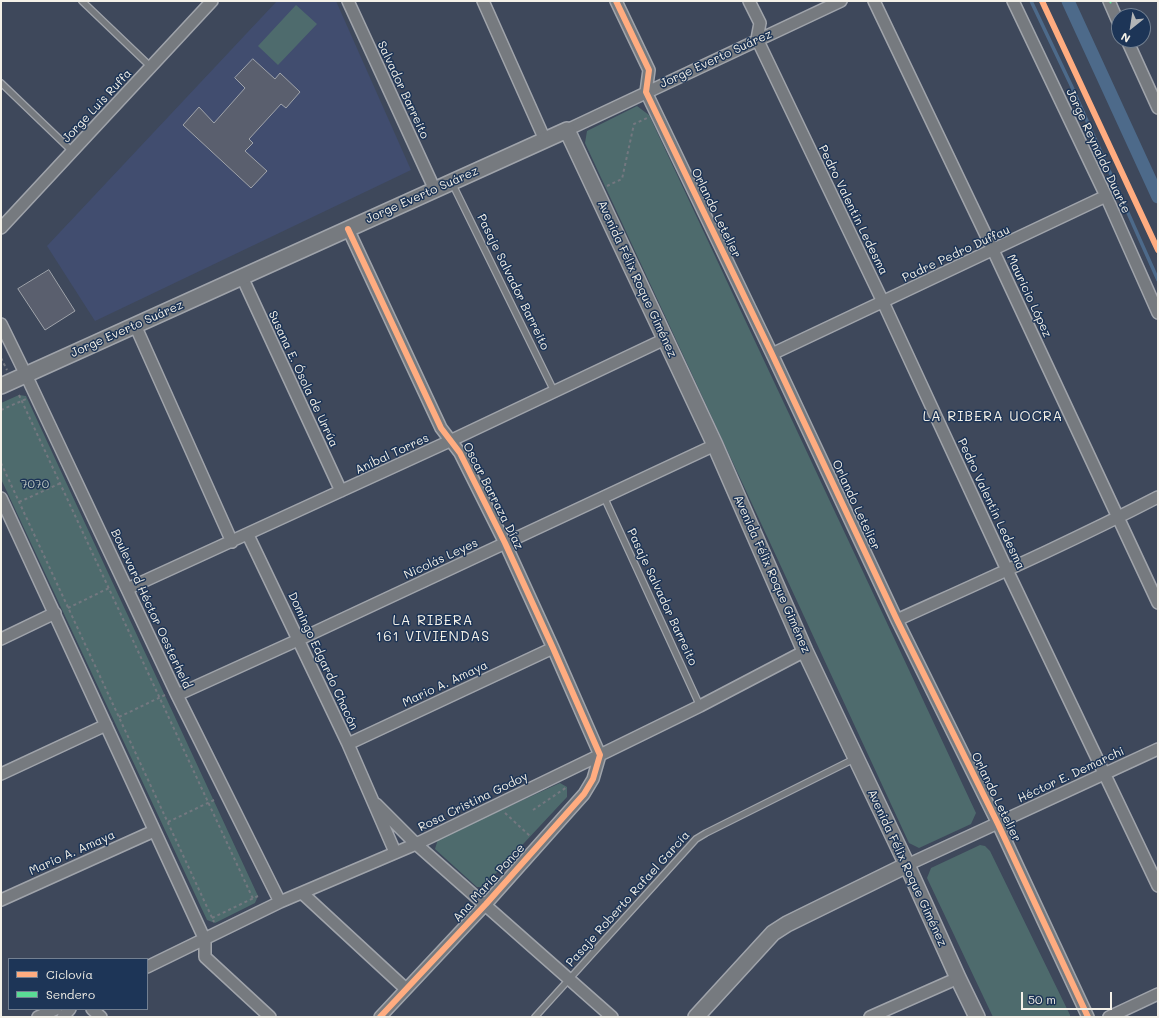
<!DOCTYPE html>
<html>
<head>
<meta charset="utf-8">
<style>
	body { margin:0 }
	#map { position:relative; width:1159px; height:1018px; overflow:hidden; background:#3e485b; font-family:Mali,sans-serif }
	canvas { display:block }
	.frame { position:absolute; inset:0; border:2px solid #f4f1e8; pointer-events:none }
	.legend { position:absolute; left:8px; top:958px; width:140px; height:52px; box-sizing:border-box; background:#1d3557; border:1px solid #738091; margin:0; padding:5px 7px; list-style:none; font-size:12px; color:#f4f1e8 }
	.legend li { display:flex; align-items:center; gap:8px; height:20px }
	.legend b { width:20px; border:1px solid #738091 }
	.north { position:absolute; left:1111px; top:8px; width:40px; height:40px; box-sizing:border-box; background:#1d3557; border:1px solid #738091; border-radius:50%; rotate:210deg; font-size:11px; font-weight:700; line-height:16px; text-align:center; color:#f4f1e8 }
	.north::after { content:''; display:block; margin:auto; width:14px; height:18px; background:#b4b6b7; clip-path:polygon(50% 0,100% 100%,50% 72%,0 100%) }
	.scale { position:absolute; left:1021px; top:992px; width:91px; height:18px; box-sizing:border-box; border:2px solid #f4f1e8; border-top:0; padding-left:5px; font-size:12px; line-height:14px; white-space:nowrap; color:#f4f1e8; -webkit-text-stroke:3px #1d3557; paint-order:stroke }
</style>
</head>
<body>
<div id="map">
<canvas width="1159" height="1018"></canvas>
<div class="frame"></div>
<ul class="legend">
<li><b style="height:5px;background:#ffac80"></b>Ciclovía</li>
<li><b style="height:5px;background:#5adb95"></b>Sendero</li>
</ul>
<div class="north">N</div>
<div class="scale">50 m</div>
</div>
<script>
const g = document.querySelector('canvas').getContext('2d');
g.lineJoin = 'round';
function fillPath(path, color) { g.fillStyle = color; g.fill(path, 'evenodd'); }
function trace(path, color, width, dash) { g.strokeStyle = color; g.lineWidth = width; g.lineCap = dash ? 'butt' : 'round'; g.setLineDash(dash || []); g.stroke(path); }
function drawText(font, color, halo, rows, align = 'center') {
  g.font = font + ' Mali,sans-serif'; g.lineWidth = 3; g.setLineDash([]); g.textBaseline = 'middle'; g.strokeStyle = halo; g.fillStyle = color; for (const [text, x, y, turn = 0] of rows) {
    g.save(); g.translate(x, y); g.rotate((+turn || 0) * Math.PI / 180); g.textAlign = isNaN(turn) ? turn : align; if (halo) g.strokeText(text, 0, 0); g.fillText(text, 0, 0); g.restore();
  }
}
fillPath(new Path2D(`
	M277,1H336L411,170L95,321L47,246Z`), '#414d6f');
fillPath(new Path2D(`
	M296,5L317,24L278,65L258,46Z
	M637,106L649,115L976,813L971,824L919,848L909,843L585,143L587,131Z
	M19,395L26,396L258,896L255,903L215,923L207,920L1,479V403Z
	M560,783L567,787V797L483,887H477L435,849L438,839Z
	M980,845L985,846L990,851L1070,1015V1017H993L927,878L931,868Z`), '#4e6b6d');
trace(new Path2D(`
	M1031,1L1071,85L1158,280`), '#4d6a8a', 3.5);
trace(new Path2D(`
	M1068,1L1158,197`), '#4d6a8a', 13);
const building = new Path2D(`
	M253,59L275,79L280,73L300,92L286,108L281,104L249,139L253,143L245,151L267,171L251,188L183,125L199,107L214,123L245,88L235,78Z
	M49,270L75,311L45,330L18,289Z`);
fillPath(building, '#5a5f6e');
trace(building, '#a0a4ab', 1);
const lane = new Path2D(`
	M82,1L151,67
	M1,83L72,151
	M452,183L554,391
	M604,497L700,706
	M535,1017L696,839L706,833L856,758`);
const street = new Path2D(`
	M348,1L435,190
	M483,1L545,140
	M616,1L649,70L646,92L772,354L897,620L998,824L1088,1017
	M749,1L760,23L757,39L883,302L1007,570L1158,886
	M874,1L993,250L1158,603
	M1013,1L1106,196L1158,313
	M1109,1L1119,24
	M1127,40L1158,108
	M567,130L841,1
	M1,228L212,1
	M348,229L441,428L460,453L505,543L553,648L600,755L593,779L584,794L486,904L380,1017
	M242,277L341,491
	M1,324L26,375L177,695L280,902
	M135,325L232,542
	M772,354L1106,196
	M1,498L205,940V957L270,1017
	M248,535L348,744L395,852
	M127,589L452,440L665,339
	M897,620C985,580 1073,541 1158,497
	M1,639L55,613
	M177,695L298,640L715,445
	M348,744L553,648
	M1,774L106,725
	M376,804L416,844L612,1017
	M907,865L1158,749
	M302,893L406,989
	M1,900L154,831
	M147,967L280,902L416,844L600,755L700,706L805,651
	M92,1009L101,1017
	M38,1017L56,1009
	M63,1017L70,1009
	M870,1017L958,978
	M1109,1017L1158,994`);
const secondary = new Path2D(`
	M1,386L567,130L715,445L805,651L907,865L958,978L977,1017
	M696,1017L773,933L787,924L907,865`);
trace(lane, '#a0a4ab', 8);
trace(street, '#a0a4ab', 14);
trace(secondary, '#a0a4ab', 18);
trace(new Path2D(`
	M607,186L622,179L634,124L647,118
	M1,358L7,370
	M19,395L254,901
	M1,410L26,399
	M1,463L214,922
	M19,502L61,483
	M68,608L109,588
	M119,717L165,695
	M533,810L567,787
	M505,813L531,837
	M168,822L214,800
	M212,918L258,896`), '#747880', 2, [3, 3]);
trace(lane, '#767a7f', 5.5);
trace(street, '#767a7f', 11);
trace(secondary, '#767a7f', 15);
trace(new Path2D(`
	M1109,2L1110,1`), '#5adb95', 5, [10, 5]);
trace(new Path2D(`
	M616,1L649,70L646,92L772,354L897,620L998,824L1088,1017
	M1042,1L1158,250
	M348,229L441,428L460,453L505,543L553,648L600,755L593,779L584,794L486,904L380,1017`), '#ffac80', 6);
drawText('12px', '#f4f1e8', '#1d3557', [
	["Jorge Everto Suárez",716,59,-25],
	["Salvador Barreito",403,90,65],
	["Jorge Luis Ruffa",97,106,-47],
	["Jorge Reynaldo Duarte",1098,151,65],
	["Jorge Everto Suárez",422,195,-24],
	["Pedro Valentín Ledesma",853,210,64],
	["Orlando Letelier",716,213,64],
	["Padre Pedro Duffau",956,254,-25],
	["Avenida Félix Roque Giménez",637,279,65],
	["Pasaje Salvador Barreito",513,282,64],
	["Mauricio López",1029,296,65],
	["Jorge Everto Suárez",127,329,-24],
	["Susana E. Ósola de Urrúa",303,379,65],
	["Aníbal Torres",392,454,-25],
	["Oscar Barraza Díaz",493,496,63],
	["Pedro Valentín Ledesma",991,504,65],
	["Orlando Letelier",856,505,65],
	["Nicolás Leyes",441,559,-25],
	["Avenida Félix Roque Giménez",772,574,66],
	["Pasaje Salvador Barreito",662,597,65],
	["Boulevard Héctor Oesterheld",151,609,65],
	["Domingo Edgardo Chacón",323,661,65],
	["Mario A. Amaya",445,684,-25],
	["Héctor E. Demarchi",1071,775,-25],
	["Orlando Letelier",996,797,64],
	["Rosa Cristina Godoy",473,802,-26],
	["Mario A. Amaya",72,853,-24],
	["Avenida Félix Roque Giménez",907,868,65],
	["Ana María Ponce",489,883,-48],
	["Pasaje Roberto Rafael García",628,899,-48]
]);
drawText('12px', '#bbc4be', '#1d3557', [
	["7070",35,484]
]);
g.letterSpacing = '1px';
drawText('14px', '#f4f1e8', '#1d3557', [
	["LA RIBERA UOCRA",993,417],
	["LA RIBERA",433,621],
	["161 VIVIENDAS",433,637]
]);
g.letterSpacing = '0px';
</script>
</body>
</html>
